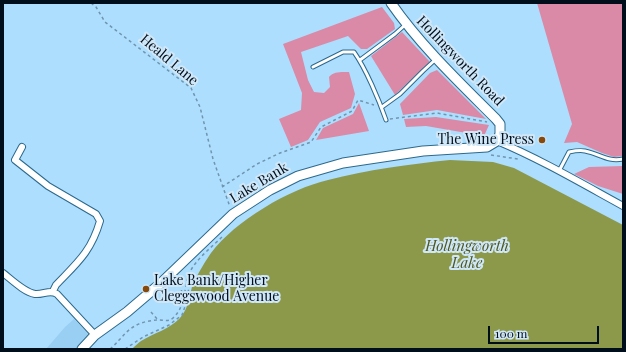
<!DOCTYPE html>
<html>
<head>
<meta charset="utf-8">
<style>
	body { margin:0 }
	#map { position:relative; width:626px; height:352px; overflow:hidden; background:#addefe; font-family:"Playfair Display",serif }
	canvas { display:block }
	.frame { position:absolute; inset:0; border:4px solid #000e1c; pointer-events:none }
	.scale { position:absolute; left:488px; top:326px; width:111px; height:18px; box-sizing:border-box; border:2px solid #000e1c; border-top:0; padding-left:5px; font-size:12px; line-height:14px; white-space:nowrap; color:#000e1c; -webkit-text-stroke:3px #cfe7f7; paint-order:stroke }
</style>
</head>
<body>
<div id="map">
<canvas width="626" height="352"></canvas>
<div class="frame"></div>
<div class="scale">100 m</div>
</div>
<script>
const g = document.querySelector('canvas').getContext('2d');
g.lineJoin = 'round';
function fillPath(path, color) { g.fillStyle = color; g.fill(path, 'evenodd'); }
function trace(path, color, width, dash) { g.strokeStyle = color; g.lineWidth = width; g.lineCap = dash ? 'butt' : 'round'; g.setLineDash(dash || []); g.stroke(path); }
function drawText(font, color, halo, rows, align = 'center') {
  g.font = font + ' "Playfair Display",serif'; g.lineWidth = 4; g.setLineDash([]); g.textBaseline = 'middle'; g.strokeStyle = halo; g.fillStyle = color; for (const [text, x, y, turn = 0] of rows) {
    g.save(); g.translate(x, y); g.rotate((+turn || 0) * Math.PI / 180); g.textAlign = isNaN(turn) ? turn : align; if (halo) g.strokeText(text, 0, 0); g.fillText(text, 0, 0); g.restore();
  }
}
fillPath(new Path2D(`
	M74,319L89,335L77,349H46L65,327Z`), '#99cff2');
fillPath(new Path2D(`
	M537,3H623V156L614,157L602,153L577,142L564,143L572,124Z
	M382,7L394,23L395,29L367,49H361L348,36L301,52L308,80L314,92L324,93L330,87L329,77C334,71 342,72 349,72L355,94L351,108L320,122L308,140L291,147L279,119L301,110L302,93L283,44Z
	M402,32L430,62L418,73L395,95L371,56Z
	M437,70L486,119L437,110L403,115L400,104L430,73Z
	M359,103L369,131L316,140L323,128L353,114Z
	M436,117L489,125L484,136L426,126L406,127L404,119Z
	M623,166V194L598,186L574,174L589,167Z`), '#da8aa7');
fillPath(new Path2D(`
	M450,160L493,162L514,168L623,225V349H132C135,346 138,343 141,341C154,333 170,329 180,318C188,309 189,298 192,287C194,280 206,260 211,253C235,221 289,189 328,180C366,170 411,164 450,160Z`), '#8c994b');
const service = new Path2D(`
	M360,60L395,34L405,25
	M313,67L343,52H354C366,69 379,100 386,120
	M382,107L400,94L423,71L436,59
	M559,171L569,152C574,151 580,150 585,151C600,154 607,162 623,159`);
const minor = new Path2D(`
	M497,141C540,159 581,183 623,206
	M22,147L15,160L48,186L96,214L100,221C91,252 77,263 56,285L53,291
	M3,273C12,280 24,292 35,294C43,295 50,289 57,294L95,335`);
const secondary = new Path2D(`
	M82,349L95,335L127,312L161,283L233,214L270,190L298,176L343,163L423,151L487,147L497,141L500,134V124L496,119C459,82 421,46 391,3`);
trace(service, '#2c698c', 5);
trace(minor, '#2c698c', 8);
trace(secondary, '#2c698c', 11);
trace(new Path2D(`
	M91,3L96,7L105,22L191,88L200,107L213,159L230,207
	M390,119L437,113L487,122
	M491,155L518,159
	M222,187L257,164L280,153L311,142L321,127L352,111L358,100L374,105
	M181,305L182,275
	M151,312L158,320
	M110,349C119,342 125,331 135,326C141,322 149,321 156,320C162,319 168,323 173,318C187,305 183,287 190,272C196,259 213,246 223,236
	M125,349L143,337L169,325L182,315L188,298L189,280`), '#7095af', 1.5, [3, 3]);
trace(service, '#fff', 3);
trace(minor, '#fff', 6);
trace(secondary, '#fff', 9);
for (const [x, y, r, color] of [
	[542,140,4,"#87480c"],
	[146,289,4,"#87480c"]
]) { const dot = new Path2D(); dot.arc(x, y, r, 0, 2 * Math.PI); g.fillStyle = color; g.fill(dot); trace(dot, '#cfe7f7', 1.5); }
drawText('14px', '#000e1c', '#cfe7f7', [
	["Heald Lane",169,60,40],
	["Hollingworth Road",460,61,46],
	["Lake Bank",259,183,-31]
]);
drawText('14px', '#000e1c', '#cfe7f7', [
	["The Wine Press",534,140],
	["Lake Bank/Higher",154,281,"left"],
	["Cleggswood Avenue",154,297,"left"]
], 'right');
drawText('italic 15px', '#4e571d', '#cfe7f7', [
	["Hollingworth",467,246],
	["Lake",467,263]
]);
</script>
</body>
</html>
